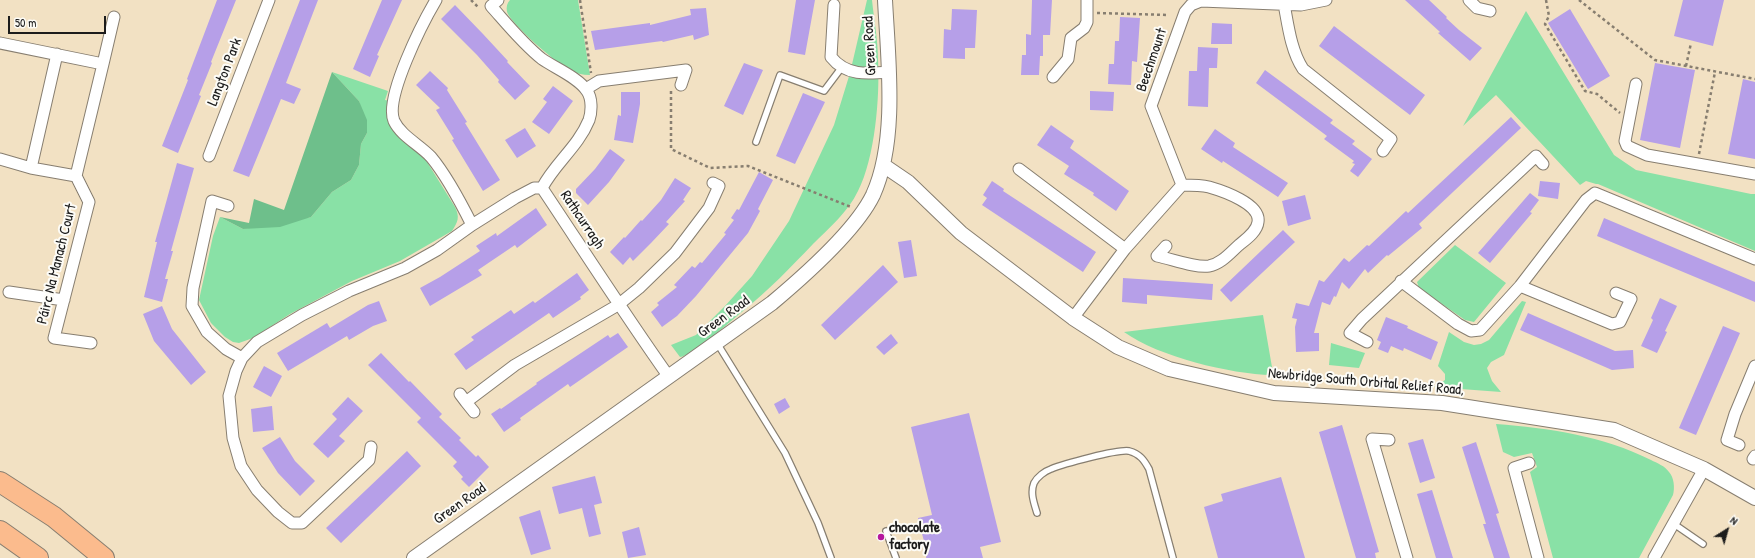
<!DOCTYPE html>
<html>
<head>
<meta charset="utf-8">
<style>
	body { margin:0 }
	#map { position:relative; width:1755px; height:558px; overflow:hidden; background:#f2e1c3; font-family:"Patrick Hand",sans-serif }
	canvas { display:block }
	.north { position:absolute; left:1707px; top:510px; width:40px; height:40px; -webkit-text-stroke:3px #fdfcf7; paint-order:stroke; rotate:37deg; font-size:11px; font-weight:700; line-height:16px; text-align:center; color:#1c1c1c }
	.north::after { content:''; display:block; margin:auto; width:14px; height:18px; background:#1c1c1c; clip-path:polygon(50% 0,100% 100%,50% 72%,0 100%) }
	.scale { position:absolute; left:8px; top:16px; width:98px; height:18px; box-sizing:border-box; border:2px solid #1c1c1c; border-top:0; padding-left:5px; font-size:12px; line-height:14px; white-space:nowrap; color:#1c1c1c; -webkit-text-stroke:3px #fdfcf7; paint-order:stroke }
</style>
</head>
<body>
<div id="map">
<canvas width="1755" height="558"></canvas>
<div class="north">N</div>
<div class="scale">50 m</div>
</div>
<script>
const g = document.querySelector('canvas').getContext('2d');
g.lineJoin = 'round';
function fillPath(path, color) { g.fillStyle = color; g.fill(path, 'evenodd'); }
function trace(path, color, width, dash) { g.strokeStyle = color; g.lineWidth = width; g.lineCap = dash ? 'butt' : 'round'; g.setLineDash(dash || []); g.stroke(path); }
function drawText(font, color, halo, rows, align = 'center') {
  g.font = font + ' "Patrick Hand",sans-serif'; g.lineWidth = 4; g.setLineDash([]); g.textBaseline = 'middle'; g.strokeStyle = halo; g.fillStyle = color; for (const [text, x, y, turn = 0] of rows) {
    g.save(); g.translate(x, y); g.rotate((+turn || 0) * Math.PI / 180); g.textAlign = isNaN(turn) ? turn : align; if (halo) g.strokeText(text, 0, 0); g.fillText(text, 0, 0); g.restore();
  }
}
fillPath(new Path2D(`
	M510,0H578L590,75C582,75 576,73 569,70C555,62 512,25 507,12C506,7 507,3 510,0Z
	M867,0H872C874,20 878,40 878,60C880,97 875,158 858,191C848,212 829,228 813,244C791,267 768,291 743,311C732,320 692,356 680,357L671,345L696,335L725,306L752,276L789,221L834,125L850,73Z
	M1526,11L1614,155L1636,170L1751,194H1755V251L1598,184H1596L1586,181L1580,185L1496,95L1463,126Z
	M332,72L388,91L385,100L390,101L387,118L392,128L399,136L424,157L455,207C460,217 458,222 452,231L400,261L352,281L290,314L253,338L239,343L233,342L225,337L211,323L199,300L213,236L220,217L243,229L311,217L332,192L351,180L359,165L361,144L367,133L359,101Z
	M1455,245L1506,283L1474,322L1465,320L1419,288L1417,282Z
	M1522,301L1526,302L1504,355L1491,362L1487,368L1492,381L1501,392L1434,387L1445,380V374L1438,366L1449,332L1464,342L1474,345L1481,344L1489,340Z
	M1263,315L1273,373L1272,375C1230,374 1159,357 1124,332Z
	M1331,343L1365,353L1359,368L1329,365Z
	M1496,424C1549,428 1603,436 1651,460C1657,463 1665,466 1669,472C1674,477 1675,488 1673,495L1639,558H1553L1530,472L1537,467L1532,453L1514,457L1503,452Z`), '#89e1a6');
fillPath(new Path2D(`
	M332,72L359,101L367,120V133L361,144L359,165L351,180L332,192L311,217L280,227L243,229L220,217L249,223L254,199L284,210Z`), '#6ebf8b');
fillPath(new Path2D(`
	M217,0H236L211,62L212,63L199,95L201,96L178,153L162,146L188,80L187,79Z
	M300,0H318L286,83L301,89L294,104L281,99L249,177L233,171Z
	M382,0H402L377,55L379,56L370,77L353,69Z
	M796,0H815L805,55L788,52Z
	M1032,0H1052L1050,35H1043V56H1040L1039,75H1021L1022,55H1026V34L1031,35Z
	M1405,0H1429L1447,17L1446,18L1459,30L1482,48L1470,61L1438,33L1440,32Z
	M1683,0H1724L1713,46L1674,36Z
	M455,5L483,34L508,61L507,62L530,86L515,100L498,82L499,80L477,55L441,19Z
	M706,8L709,35L694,40L693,35L663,42L662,41L595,50L591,31L650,23V25L691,15L690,9Z
	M952,9L977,10L975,48H965V59L943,58L944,29L951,30Z
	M1570,9L1610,76L1588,89L1548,23Z
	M1120,17L1140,18L1137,62L1132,61L1131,85L1108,84L1109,64H1114L1115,41H1119Z
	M1212,23L1232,24V44H1211Z
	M1334,26L1425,95L1410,115L1319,46Z
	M1198,47L1218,48L1217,68H1209L1208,107L1188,106L1189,71H1197Z
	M744,63L763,70L743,115L724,106Z
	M1655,63L1695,70L1680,148L1640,140Z
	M1265,70L1333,120L1330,123L1355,141L1352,144L1372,159L1358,177L1350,171L1355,164L1352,163L1354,161L1324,139L1327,136L1256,83Z
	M430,71L448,88L447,90L467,122L465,123L500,180L483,191L452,140L454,139L436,110L440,108L416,85Z
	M1743,79L1755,82V159L1728,154Z
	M553,86L573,101L549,134L532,122L547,102L543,99Z
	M1090,91L1114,92L1113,111L1090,110Z
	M621,92H640V104L633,143L614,140L618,115L621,116Z
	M803,93L825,102L795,164L776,156Z
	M1511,117L1521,128L1419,224L1422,228L1388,256L1387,255L1368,273L1365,269L1349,289L1342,282L1336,297L1334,296L1330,305L1322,302L1314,333H1319V351L1296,352L1295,327L1297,319L1292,318L1296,303L1309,306L1319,280L1324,282L1344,258L1349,262L1367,245L1369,246L1406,211L1408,213Z
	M1051,125L1074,141L1070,148L1129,191L1116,211L1093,195L1094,193L1064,174L1069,166L1037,145Z
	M525,128L536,146L517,158L505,140Z
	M1215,129L1235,143L1233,147L1288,183L1278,197L1223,161L1222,163L1201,149Z
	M610,149L625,160L609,182L588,205L576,193V189L595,169Z
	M177,163L194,168L171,251H173L165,279H168L162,302L144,297L157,242H155Z
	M759,172L773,180L758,209L760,211L748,233L696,296L677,316L662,327L651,312L659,305L657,303L677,287L674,285L692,266L695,268L700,262L702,263L726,234L724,233L734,220L731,218L737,209L739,210Z
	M675,178L691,188L683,200L685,201L666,222L669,224L651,243L633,261L630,257L623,265L610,252L624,237L625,238L641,220L642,221L661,200Z
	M992,181L1004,189L1003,191L1096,252L1083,272L982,205L987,198L983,195Z
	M1540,181L1560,183L1558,199L1538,196Z
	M1530,193L1539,200L1530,212L1532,213L1490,263L1478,253Z
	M1305,195L1311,219L1288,226L1282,201Z
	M536,208L547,225L517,248L515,245L478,270L482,275L430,306L420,288L440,277L480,251L476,246L496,233L497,236Z
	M1604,218L1755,282V302L1597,236Z
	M1283,230L1295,242L1231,302L1220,290Z
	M911,240L917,276L904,278L898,242Z
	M883,265L898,282L835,340L821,325Z
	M577,273L589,290L580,297L581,299L553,318L549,313L466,370L454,354L474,340L471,337L511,310L514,314L533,301L535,303Z
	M1123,278L1213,284L1212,300L1147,295V304L1122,302Z
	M1660,298L1677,306L1665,331L1667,332L1657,353L1641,346L1653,320L1651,318Z
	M379,301L387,321L373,326L349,340L347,336L288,371L277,353L327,323L330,328L368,305Z
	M162,306L172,329L206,372L191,385L154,341L143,314Z
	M1528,313L1615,351L1633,350L1634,368L1612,370L1520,330Z
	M1386,317L1408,326L1407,328L1438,342L1431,360L1404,348L1403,351L1391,346L1388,353L1378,349L1381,342L1377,340Z
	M1723,326L1740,333L1696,435L1679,428Z
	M618,333L628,347L570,387L568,384L520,418L521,420L504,432L491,414L500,408L501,409L537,384L536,383L608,335L610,338Z
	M891,334L898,343L884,355L876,347Z
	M381,353L409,382L410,381L442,414L439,417L461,438L459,440L476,457L478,455L489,467L469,487L461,479L463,477L453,466L457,462L417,422L421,418L368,365Z
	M264,366L282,376L271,397L253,387Z
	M348,397L363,411L339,436L345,441L328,458L313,444L337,419L332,414Z
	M785,398L790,407L779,414L774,404Z
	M272,406L274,430L253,432L251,409Z
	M969,413L1001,542L980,547L983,558H926L927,553L918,518L932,515L911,427Z
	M1342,425L1379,552L1375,553L1376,558H1356L1319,432Z
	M280,437L295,461L315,481L300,496L278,473L262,448Z
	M1423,439L1435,478L1420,483L1408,443Z
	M1476,442L1499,513L1496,514L1510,558H1494L1483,524H1486L1462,447Z
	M407,451L421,466L341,543L326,528Z
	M595,476L602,503L594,505L601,534L589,537L582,508L559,514L552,487Z
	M1281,477L1305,558H1218L1204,507L1223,501L1221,494Z
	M1432,490L1444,529L1453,558H1436L1417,494Z
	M540,510L551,549L531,555L519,517Z
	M639,527L646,555L628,558L622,532Z`), '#b69fe8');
const service = new Path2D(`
	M756,142L780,75L824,91L842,67
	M717,343L785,453L818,523L831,558
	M1037,513C1034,503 1030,493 1034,483C1037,477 1045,471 1051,469C1063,464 1118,449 1129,451C1140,454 1144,460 1149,469L1173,558
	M1674,524L1703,544
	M886,531L896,558`);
const minor = new Path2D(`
	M436,0C423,22 384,98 394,121C401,136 420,145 431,157C446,175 461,203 472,225
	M498,0L491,6C507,24 523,44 542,59C555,68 579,78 587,91C592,98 592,111 589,120C578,147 555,163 542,188C584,251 625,315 669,377
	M1469,0L1477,8L1490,11
	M1284,4C1288,25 1291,51 1303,69L1391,139L1383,151
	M834,5L831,57C846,76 867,74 889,72
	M0,43L103,64L114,17
	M1053,77L1068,59L1071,38L1084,28L1087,22V0
	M1636,84L1625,141L1627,146L1647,155L1755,174
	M586,89L599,81L686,70L681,85
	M209,156L269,0
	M0,159L31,168L76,176L89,202L54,338L91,343
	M31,168L57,54
	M1019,169L1125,249
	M76,176L103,64
	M228,206L212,201L193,288L192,306L207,332L226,349L242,358
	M1166,246L1157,256C1172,259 1195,268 1209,266C1221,264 1230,253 1239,245C1245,240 1257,232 1258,222C1261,204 1223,191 1209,187C1201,185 1190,185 1182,185
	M1401,281L1458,324L1471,331L1480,330L1520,286L1586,200L1595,193L1755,259
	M1520,286L1612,324L1620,322L1631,299L1616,293
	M9,292L64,300
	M1073,318L1125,249L1182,185L1151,106L1185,12L1191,5L1201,1L1301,5L1326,0
	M1367,342L1350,333L1362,319L1536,156L1543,164
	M460,394L466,402
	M474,412L466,402L515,365L618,305L639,288L675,253L709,208L719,186L713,183
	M1389,440L1372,439L1407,558
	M1739,445L1727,440L1735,414L1755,366
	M371,447L369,460L302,523H292L278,512L257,490L241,466L233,438L229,396L236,371L242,358L257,342L302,315L349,291L405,268L437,250L472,225L515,198L534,188H542
	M1753,459L1755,456
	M1529,463L1514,468L1538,558
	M1654,558L1704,469`);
const tertiary = new Path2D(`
	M883,165L908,182L961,233L1073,318L1118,347L1169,369L1274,393L1442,403L1614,430L1704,469L1755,498
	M414,558L772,303C803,277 856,230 873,195C898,140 888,59 885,0`);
const motorway = new Path2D(`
	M0,482L54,517L104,558
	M0,531L38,558`);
trace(service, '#877e70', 8);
trace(minor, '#877e70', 13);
trace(tertiary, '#877e70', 16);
trace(motorway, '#877e70', 22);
trace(new Path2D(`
	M471,0L478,7
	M580,0L591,73
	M1546,0L1549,16L1545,24L1585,91L1597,94L1620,113
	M1579,0L1655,60L1755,79
	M1097,13L1169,15
	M1686,66L1691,43
	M671,91V149L710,168L748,166L851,207
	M1699,154L1715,72`), '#877e70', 2.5, [3, 3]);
trace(service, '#fff', 5.5);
trace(minor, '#fff', 11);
trace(tertiary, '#fff', 14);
trace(motorway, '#fbbb8d', 20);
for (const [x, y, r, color] of [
	[881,537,4,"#b5179e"]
]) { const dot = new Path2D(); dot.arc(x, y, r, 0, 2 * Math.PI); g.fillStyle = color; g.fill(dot); trace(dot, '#fdfcf7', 1.5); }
drawText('15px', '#1c1c1c', '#fdfcf7', [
	["Green Road",870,46,-93],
	["Beechmount",1152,60,-71],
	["Langton Park",225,72,-69],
	["Rathcurragh",582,220,56],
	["Páirc Na Manach Court",57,264,-76],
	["Green Road",724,317,-36],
	["Newbridge South Orbital Relief Road,",1366,382,5],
	["Green Road",460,504,-35]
]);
drawText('bold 15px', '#1c1c1c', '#fdfcf7', [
	["chocolate",889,528],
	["factory",889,545]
], 'left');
</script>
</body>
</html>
